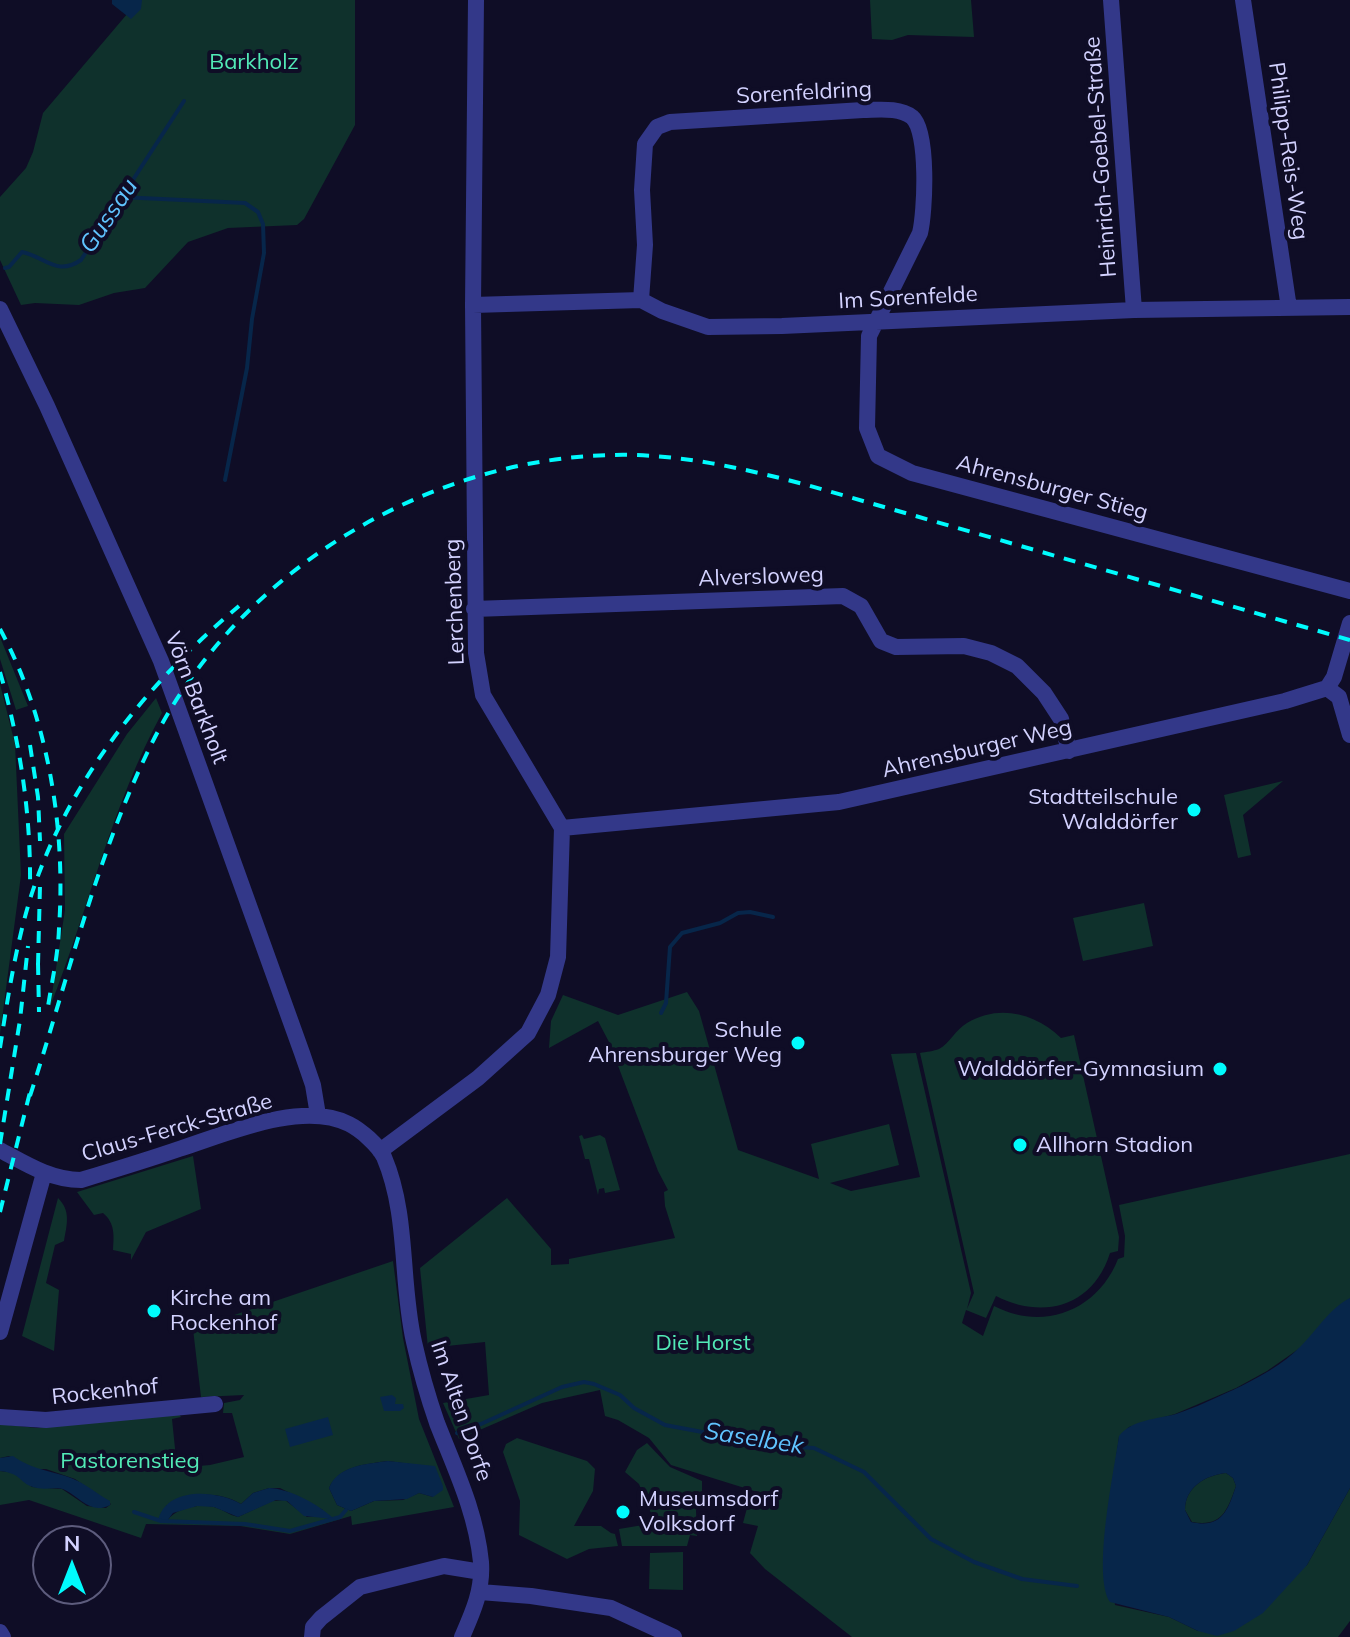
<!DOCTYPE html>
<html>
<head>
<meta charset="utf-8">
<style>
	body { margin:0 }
	#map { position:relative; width:1350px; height:1637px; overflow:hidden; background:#0f0d26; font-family:Mulish,sans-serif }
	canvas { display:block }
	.north { position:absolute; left:32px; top:1525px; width:80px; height:80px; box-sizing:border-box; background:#0f0d26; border:2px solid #5d5c7d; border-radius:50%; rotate:0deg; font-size:22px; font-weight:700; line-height:32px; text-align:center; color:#d3d2ff }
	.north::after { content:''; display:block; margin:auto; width:28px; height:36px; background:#00fbfd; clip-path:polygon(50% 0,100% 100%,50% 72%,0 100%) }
</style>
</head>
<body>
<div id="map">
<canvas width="1350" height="1637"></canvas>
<div class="north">N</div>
</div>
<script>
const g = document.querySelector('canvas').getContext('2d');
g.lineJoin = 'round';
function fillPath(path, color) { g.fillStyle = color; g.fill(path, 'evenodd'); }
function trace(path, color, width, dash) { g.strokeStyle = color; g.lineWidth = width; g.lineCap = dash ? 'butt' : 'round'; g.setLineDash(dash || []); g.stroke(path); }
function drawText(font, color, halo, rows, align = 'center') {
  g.font = font + ' Mulish,sans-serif'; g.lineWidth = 8; g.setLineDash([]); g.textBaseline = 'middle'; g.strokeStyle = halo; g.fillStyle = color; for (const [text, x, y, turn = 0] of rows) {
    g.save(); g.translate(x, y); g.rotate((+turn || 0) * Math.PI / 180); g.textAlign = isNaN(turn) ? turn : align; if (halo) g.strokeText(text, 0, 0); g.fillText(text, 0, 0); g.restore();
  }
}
fillPath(new Path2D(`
	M139,0H355V125L304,219L297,225L228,228L188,242L145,288L114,293L79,305L35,303L21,305L0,260V197L26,168L33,152L43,113Z
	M870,0H971L974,37L908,35L892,40L872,39Z
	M0,637L28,706L16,710L0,659Z
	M0,684L15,744L21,875L0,1034Z
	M156,698L162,713C111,807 89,908 50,1007L65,910L64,834L127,734Z
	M1283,781L1243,815L1251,855L1238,858L1224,795Z
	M1144,903L1153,946L1083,961L1073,918Z
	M687,992L699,1011L738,1150L819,1179L811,1144L889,1124L899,1165L830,1183L851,1191L920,1177L891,1054L916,1053L971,1293L967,1309L974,1293L920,1053C926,1052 934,1051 939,1049C949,1044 956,1029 967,1023C999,1004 1035,1013 1061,1038L1074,1035L1119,1237L1118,1251L1110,1253C1093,1307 1043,1320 996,1296L986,1318L966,1310L962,1323L983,1336L994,1306C1044,1332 1098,1310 1118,1259L1124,1257L1125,1236L1119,1205L1350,1154V1298L1300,1348L1267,1371L1236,1388L1175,1414L1129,1427L1119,1437L1106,1529L1115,1605L1169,1617L1198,1631L1307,1565L1350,1488V1621L1338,1637H852L765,1569L750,1553L758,1526L743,1523L751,1493L766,1498L767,1495L671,1465L649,1438L618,1420L605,1416L600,1390L542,1403L459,1439L443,1403L489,1395L485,1342L428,1348L420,1268L507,1198L551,1249V1265L569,1264V1259L675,1238L665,1206L664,1192L668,1190L658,1171L609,1042L598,1021L549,1048L551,1021L563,995L618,1015Z
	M582,1135L584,1139L600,1135L605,1138L620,1190L605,1193L604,1188L599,1189L598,1195L589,1159H585L579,1136Z
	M193,1156L201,1209L146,1232L131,1260V1254L113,1250C114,1235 115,1223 103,1213L94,1215L77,1192Z
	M58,1198C71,1211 67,1224 64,1241L55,1245L46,1283L59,1290L54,1351L22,1336Z
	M393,1261L403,1338L419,1419L454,1507L352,1525L351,1516L290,1534L240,1526L146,1524L141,1538L29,1500L0,1505V1471L15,1473L32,1487L62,1489L87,1506L106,1508L111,1504L75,1479L46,1469H32L9,1456L0,1458V1424L37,1428L112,1417L178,1412L181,1417L172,1419L177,1468L210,1465L244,1457L232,1413H223L224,1403L240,1400L244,1395L201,1397L193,1329ZM388,1461L425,1466L433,1497L419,1493L403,1500L374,1501L351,1511L337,1505L329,1488C339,1466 366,1464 388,1461ZM269,1488H280L323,1510L318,1516L307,1517L285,1500L272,1501L238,1517C229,1515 222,1509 214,1507C199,1503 175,1508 167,1521L166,1506C190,1493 217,1490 241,1504L253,1493Z
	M517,1438L587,1461L595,1469L593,1491L574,1526H601L611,1533L615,1534L618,1546L589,1549L567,1559L519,1535L520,1501L503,1452L506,1444Z
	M647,1443L670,1467L702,1481V1503L696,1510L697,1536L690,1535L687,1546H622L619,1529L655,1523L639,1484L625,1472L637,1450Z
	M1226,1473L1233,1478L1236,1486C1227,1511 1222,1527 1192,1522L1185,1510C1185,1487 1206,1475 1226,1473Z
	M683,1552V1590L649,1589L650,1553Z`), '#0f312c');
fillPath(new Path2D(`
	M112,0H142L141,9L131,19L112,4Z
	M1350,1298V1488L1307,1565L1263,1613L1234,1631L1217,1636L1198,1631L1169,1617L1110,1602C1092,1575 1114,1471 1119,1436C1131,1420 1157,1419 1176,1414C1195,1408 1215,1398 1233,1390C1256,1379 1284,1364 1301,1346C1317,1330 1330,1308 1350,1298ZM1226,1473L1233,1478L1236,1486C1228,1510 1222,1529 1191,1522L1185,1510C1185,1487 1206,1475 1226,1473Z
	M392,1395L396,1398L395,1404H403L404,1408L400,1411H384L380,1397Z
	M328,1417L333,1435L290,1447L285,1429Z
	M13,1456C33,1470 49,1470 71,1478C85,1483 97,1494 110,1501V1505C91,1515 81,1498 65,1490C56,1486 44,1491 33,1487C18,1482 23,1474 0,1471V1458Z
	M388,1461L435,1466L443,1486V1490L433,1497L419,1493L407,1499L374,1501L351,1511L337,1505L329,1488C338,1465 367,1464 388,1461Z
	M269,1488C288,1488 320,1505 334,1519L304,1516L287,1501L276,1500L238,1517L214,1507L197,1506L173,1513L167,1521L158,1520C167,1486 217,1490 241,1504L253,1493Z`), '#07264a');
trace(new Path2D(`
	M120,197L245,203L258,212L263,224L264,253L252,319L247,368L225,480
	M5,268L9,267L22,252C44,256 56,277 81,260L184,101
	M661,1013L666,1003L670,947L682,933L720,923L738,913L750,912L773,917
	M457,1433L465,1427L481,1424L562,1387L584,1382L594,1384L620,1395L634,1408L665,1425L777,1446L814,1448L864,1472L931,1539L974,1562L1022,1579L1077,1586
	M134,1512L161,1521L245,1524L290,1531L340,1517L346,1510`), '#07264a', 4);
trace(new Path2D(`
	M1111,0L1134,310
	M1243,0L1289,308
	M641,300L645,245L642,190L645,144L657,127L670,122L863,110C878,110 899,107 912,117C929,131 925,213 920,233L869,336L867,428L878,456L912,473L1350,591
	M473,305L641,300L662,311L708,327L782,326L1134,310L1350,307
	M0,309L47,406L161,661L302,1053L313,1085L318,1115
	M474,609L843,596L861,606L881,641L896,647L964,646L991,653L1017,666L1044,693L1061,719L1069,751
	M1327,688L1339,697L1350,735
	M562,828L839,802L1285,701L1327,688L1334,677L1350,623
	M0,1150C26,1164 51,1180 81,1180C114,1170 147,1160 179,1149C226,1134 302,1100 349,1124C361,1130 378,1145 384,1157C409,1216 400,1281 414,1342C420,1369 428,1397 437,1423C455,1469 476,1512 481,1562C483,1590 473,1612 462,1637
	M380,1151L478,1078L528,1033L548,995L558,957L562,828L483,695L476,653L473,305L476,0
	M0,1332L44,1173
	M0,1417L46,1420L215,1404
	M480,1592L531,1596L611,1608L674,1637
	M0,1632L3,1637
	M312,1637L313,1627L321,1618L360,1587L444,1566L481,1572`), '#333889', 16);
trace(new Path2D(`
	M0,629C48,717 66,828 59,928C58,957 51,985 47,1013
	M0,672C20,742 31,814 30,886
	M30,745L38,797L40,841
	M38,963L39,1012
	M38,965L40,885
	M0,1048C8,996 16,943 32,893C69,780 148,682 239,606
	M30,1096C69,976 98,849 155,737C244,564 441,450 635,455C694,457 750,470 807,485L1350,640
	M0,1144L20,1020L28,946
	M0,1212L32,1084`), '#00fbfd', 4, [12, 10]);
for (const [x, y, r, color] of [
	[1194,810,8,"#00fbfd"],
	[798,1043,8,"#00fbfd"],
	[1220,1069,8,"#00fbfd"],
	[1020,1145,8,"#00fbfd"],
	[154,1311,8,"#00fbfd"],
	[623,1512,8,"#00fbfd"]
]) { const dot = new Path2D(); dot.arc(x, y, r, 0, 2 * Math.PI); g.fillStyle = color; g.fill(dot); trace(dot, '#0f0d26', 3); }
drawText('22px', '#52eab6', '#0f0d26', [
	["Barkholz",254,62],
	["Die Horst",703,1343],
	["Pastorenstieg",130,1461]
]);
drawText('22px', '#d3d2ff', '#0f0d26', [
	["Sorenfeldring",804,93,-3],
	["Philipp-Reis-Weg",1288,151,82],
	["Heinrich-Goebel-Straße",1101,157,-94],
	["Im Sorenfelde",908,298,-3],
	["Ahrensburger Stieg",1052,488,15],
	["Alversloweg",761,577,-2],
	["Lerchenberg",455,602,-92],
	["Vörn Barkholt",196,698,69],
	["Ahrensburger Weg",977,749,-13],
	["Claus-Ferck-Straße",177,1128,-16],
	["Rockenhof",105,1392,-6],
	["Im Alten Dorfe",461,1411,71]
]);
drawText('22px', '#d3d2ff', '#0f0d26', [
	["Stadtteilschule",1178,797],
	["Walddörfer",1178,822],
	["Schule",782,1030],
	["Ahrensburger Weg",782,1055],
	["Walddörfer-Gymnasium",1204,1069],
	["Allhorn Stadion",1036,1145,"left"],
	["Kirche am",170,1298,"left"],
	["Rockenhof",170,1323,"left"],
	["Museumsdorf",639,1499,"left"],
	["Volksdorf",639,1524,"left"]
], 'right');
drawText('italic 24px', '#60c4ff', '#0f0d26', [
	["Gussau",109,216,-56],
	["Saselbek",754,1439,9]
]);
</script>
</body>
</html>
